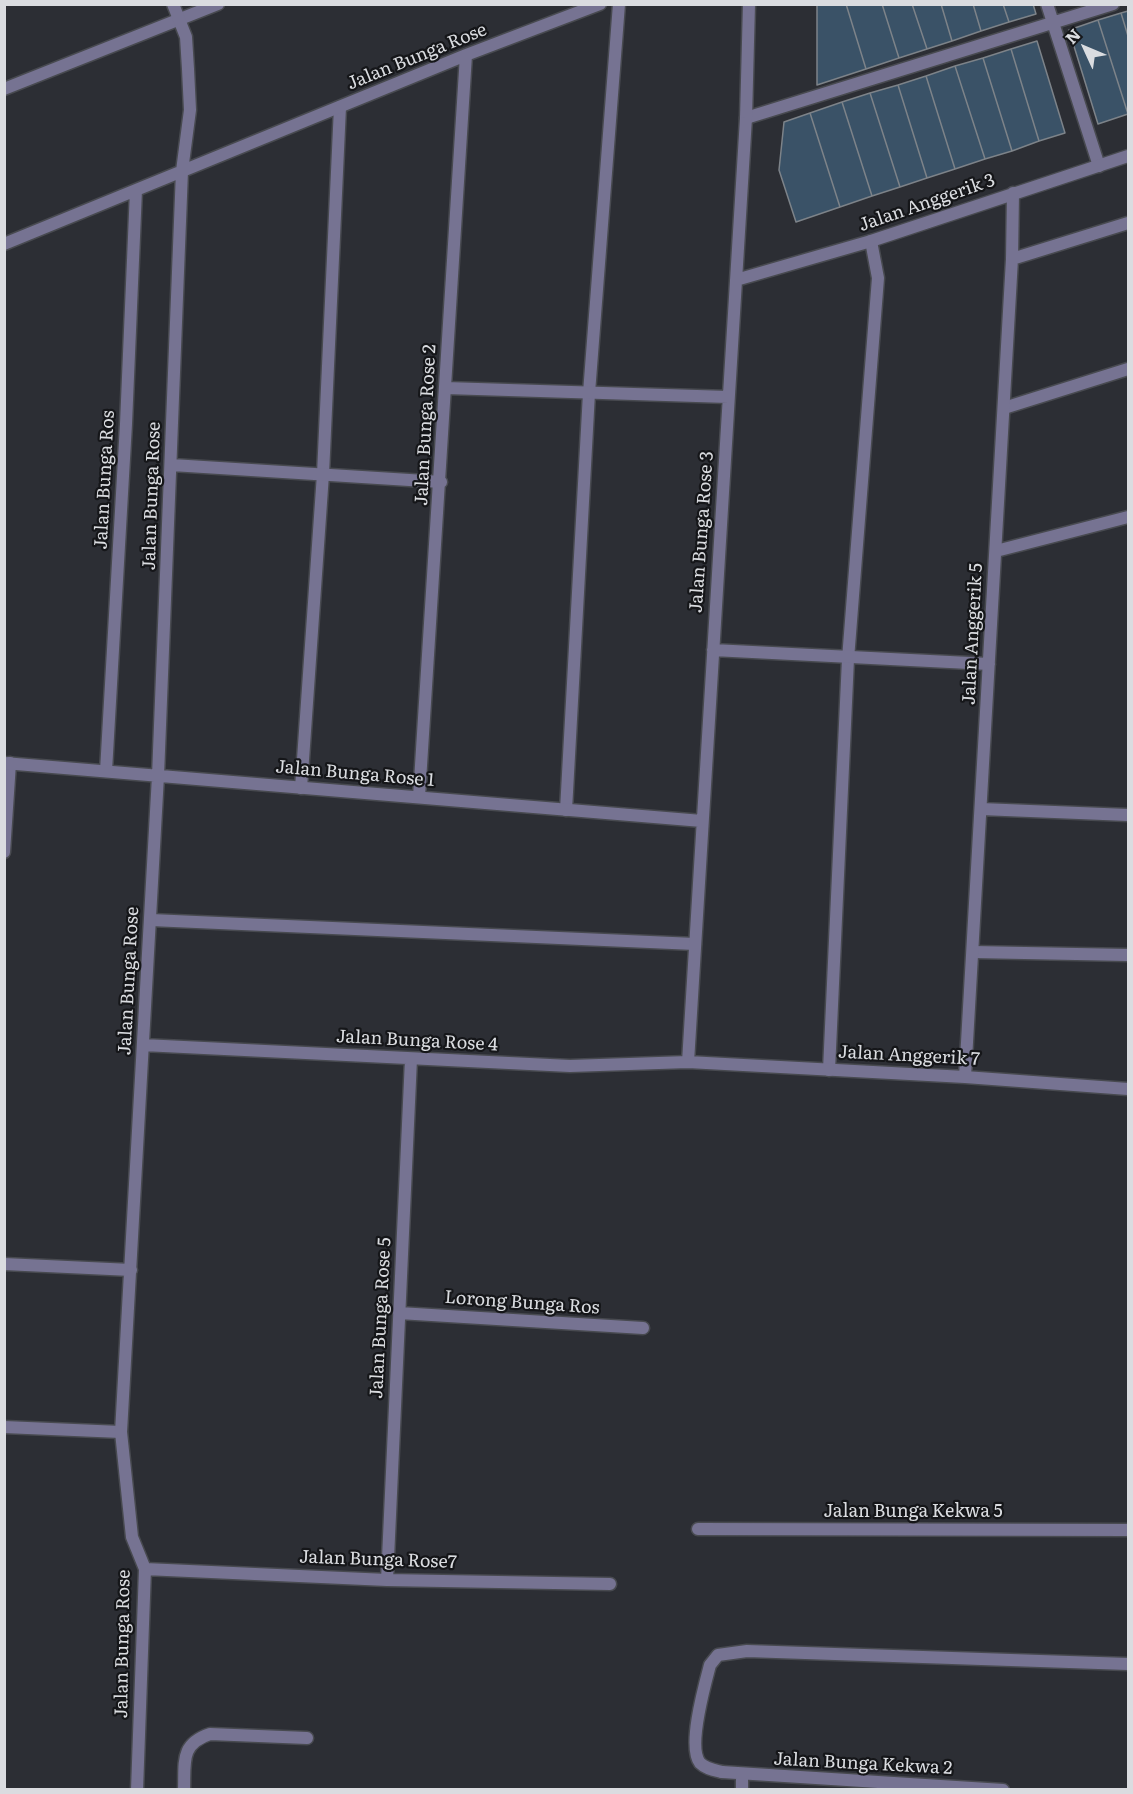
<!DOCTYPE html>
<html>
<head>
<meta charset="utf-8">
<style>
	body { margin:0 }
	#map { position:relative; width:1133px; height:1794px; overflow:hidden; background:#2c2e34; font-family:Literata,serif }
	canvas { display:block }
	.frame { position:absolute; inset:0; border:6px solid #dadce0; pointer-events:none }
	.north { position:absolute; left:1055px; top:18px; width:60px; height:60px; -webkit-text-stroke:4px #151619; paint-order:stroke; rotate:314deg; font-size:16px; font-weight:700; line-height:24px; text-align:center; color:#dadce0 }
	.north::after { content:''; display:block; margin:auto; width:21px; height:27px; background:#dadce0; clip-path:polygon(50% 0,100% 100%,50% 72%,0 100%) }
</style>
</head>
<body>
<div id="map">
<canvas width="1133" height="1794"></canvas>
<div class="frame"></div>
<div class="north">N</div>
</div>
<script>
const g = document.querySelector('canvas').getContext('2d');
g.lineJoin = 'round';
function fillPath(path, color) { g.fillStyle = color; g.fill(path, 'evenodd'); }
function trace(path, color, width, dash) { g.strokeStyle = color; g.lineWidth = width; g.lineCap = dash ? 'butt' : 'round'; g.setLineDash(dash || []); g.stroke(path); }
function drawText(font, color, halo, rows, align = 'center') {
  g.font = font + ' Literata,serif'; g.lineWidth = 4.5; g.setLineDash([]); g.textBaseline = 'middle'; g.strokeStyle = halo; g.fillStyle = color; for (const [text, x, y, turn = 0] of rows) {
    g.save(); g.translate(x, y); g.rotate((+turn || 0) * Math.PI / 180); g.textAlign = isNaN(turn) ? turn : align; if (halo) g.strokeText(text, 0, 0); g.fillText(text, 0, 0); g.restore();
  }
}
const building = new Path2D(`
	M846,4H882L899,58L866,69Z
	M846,4L866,69L817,85V5Z
	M882,4H912L927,49L899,58Z
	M912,4H941L952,41L927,49Z
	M941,4H973L981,31L952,41Z
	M973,4H1003L1009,22L981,31Z
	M1003,4H1033L1036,14L1009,22Z
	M1128,11V36L1121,13Z
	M1121,13L1128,36V114L1098,20Z
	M1098,20L1128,114L1098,124L1069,30Z
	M1037,41L1065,133L1039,141L1011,49Z
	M1011,49L1039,141L1012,151L983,58Z
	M983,58L1012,151L985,159L955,66Z
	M955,66L985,159L955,169L926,76Z
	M926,76L955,169L927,178L898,85Z
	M898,85L927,178L900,187L870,93Z
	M870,93L900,187L872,196L842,102Z
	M842,102L872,196L840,207L810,113Z
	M810,113L840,207L796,222L779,170L784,122Z`);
fillPath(building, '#3a5267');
trace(building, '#7d8389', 1.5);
const lane = new Path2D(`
	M1047,4L1099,166
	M4,89L218,4
	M746,118L1113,4
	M1004,408L1128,369
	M301,788L323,474L340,107
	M566,810L589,393L619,4
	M4,852L10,763
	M151,920L695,944
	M973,952L1128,955
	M829,1070L848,659L878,278L871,241
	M4,1427L121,1432
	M722,1772C714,1770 706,1769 700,1763C687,1747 705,1684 710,1665L718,1655L747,1651L1128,1664
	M184,1790C185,1762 180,1744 210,1734L307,1738`);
const street = new Path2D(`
	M4,244L466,55L600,4
	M1012,259L1128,223
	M736,280L871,241L1128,156
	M446,388L728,397
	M172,465L441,482
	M996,551L1128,517
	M713,650L989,664
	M4,763L702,821
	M106,771L126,424L136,190
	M419,797L466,55
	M981,809L1128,815
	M143,1045L570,1066L688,1062L965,1077L1128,1089
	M688,1062L746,118L749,4
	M965,1077L1012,259L1013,193
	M4,1264L131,1270
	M399,1313L643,1328
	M698,1529L1128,1530
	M145,1569L387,1580L610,1584
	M387,1580L411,1059
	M722,1772L1003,1790
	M137,1790L145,1569L132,1537L121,1432L158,776L182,171L190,110L188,69L186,37L173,4
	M742,1790V1775`);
trace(lane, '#484a50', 15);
trace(street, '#484a50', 15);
trace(lane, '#767392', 12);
trace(street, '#767392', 12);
drawText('18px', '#dadce0', '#151619', [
	["Jalan Bunga Rose",417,57,-22],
	["Jalan Anggerik 3",927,203,-19],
	["Jalan Bunga Rose 2",426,425,-87],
	["Jalan Bunga Ros",105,480,-87],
	["Jalan Bunga Rose",152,496,-88],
	["Jalan Bunga Rose 3",702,532,-86],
	["Jalan Anggerik 5",973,634,-87],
	["Jalan Bunga Rose 1",355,774,5],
	["Jalan Bunga Rose",129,981,-87],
	["Jalan Bunga Rose 4",417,1041,3],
	["Jalan Anggerik 7",909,1056,3],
	["Lorong Bunga Ros",522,1303,4],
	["Jalan Bunga Rose 5",381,1318,-87],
	["Jalan Bunga Kekwa 5",913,1512],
	["Jalan Bunga Rose7",378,1560,2],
	["Jalan Bunga Rose",123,1644,-89],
	["Jalan Bunga Kekwa 2",863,1764,3]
]);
</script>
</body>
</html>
